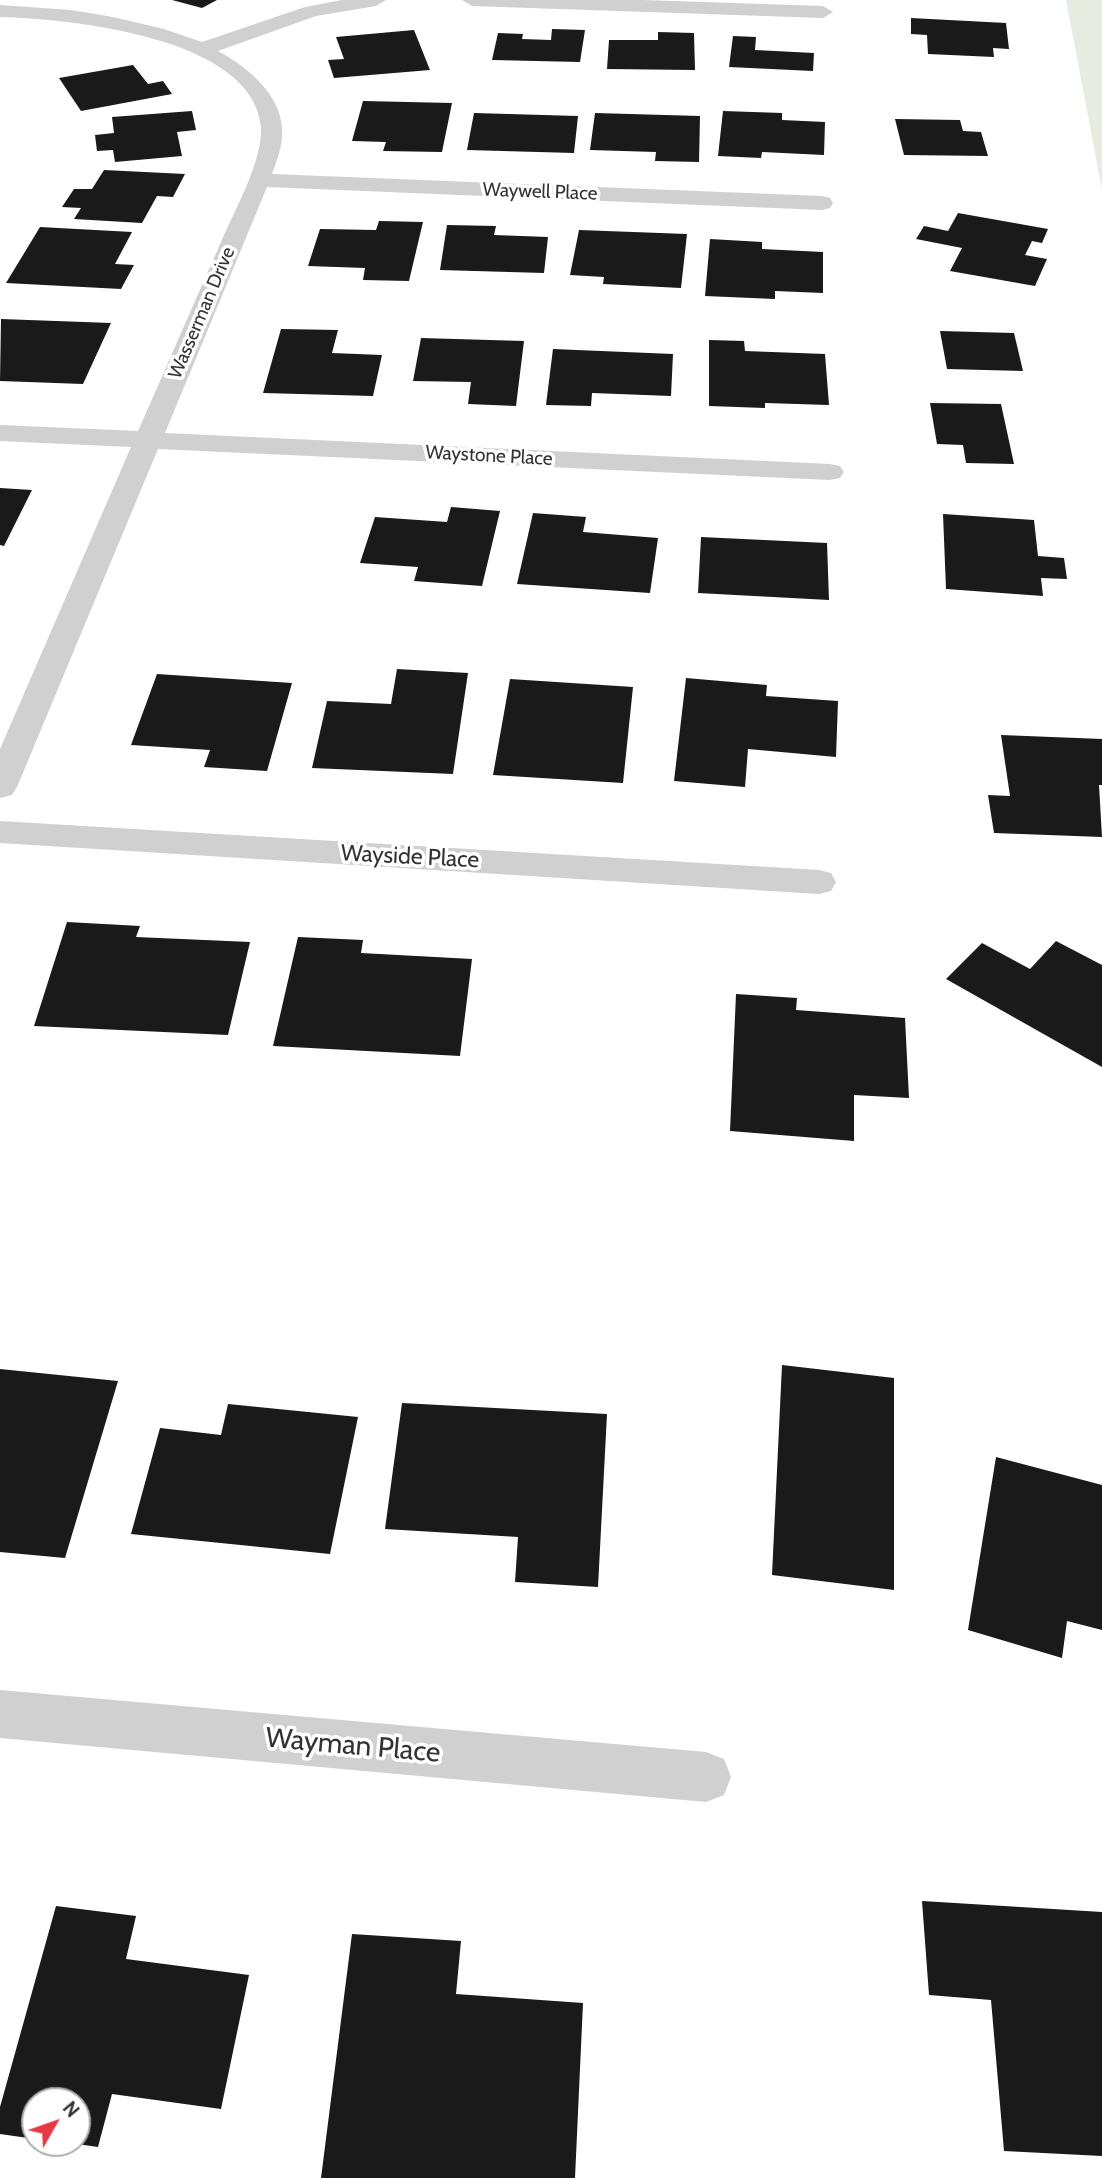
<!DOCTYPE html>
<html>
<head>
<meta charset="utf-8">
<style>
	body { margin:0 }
	#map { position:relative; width:1102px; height:2178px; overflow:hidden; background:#fff; font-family:Cabin,sans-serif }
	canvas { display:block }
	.north { position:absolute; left:21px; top:2087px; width:70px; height:70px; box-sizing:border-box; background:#fff; border:2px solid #adadad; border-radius:50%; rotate:50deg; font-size:19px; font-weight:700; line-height:28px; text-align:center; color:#333 }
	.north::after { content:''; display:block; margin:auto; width:24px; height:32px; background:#e63946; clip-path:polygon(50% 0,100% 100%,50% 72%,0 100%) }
</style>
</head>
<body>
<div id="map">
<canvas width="1102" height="2178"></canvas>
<div class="north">N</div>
</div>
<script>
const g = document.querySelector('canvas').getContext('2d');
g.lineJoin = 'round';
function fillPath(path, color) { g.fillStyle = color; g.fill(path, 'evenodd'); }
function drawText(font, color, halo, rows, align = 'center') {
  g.font = font + ' Cabin,sans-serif'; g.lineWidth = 7; g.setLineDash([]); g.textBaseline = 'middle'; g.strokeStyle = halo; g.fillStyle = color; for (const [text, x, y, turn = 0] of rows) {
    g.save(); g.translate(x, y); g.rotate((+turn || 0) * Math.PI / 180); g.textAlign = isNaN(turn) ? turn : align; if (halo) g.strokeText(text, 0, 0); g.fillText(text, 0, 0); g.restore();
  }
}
fillPath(new Path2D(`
	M1066,0H1102V190Z`), '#e6ecdf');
fillPath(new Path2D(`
	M172,0H217L202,8Z
	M911,18L1006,23L1009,49L993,48L994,57L928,54L927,35L911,34Z
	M552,29L585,30L580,62L492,60L498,33L523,34L522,39L551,40Z
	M414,30L430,70L334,78L328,60L344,59L336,37Z
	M658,32L694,33L695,70L607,69L609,40H658Z
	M733,36L756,37L755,50L814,53L813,71L729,67Z
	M133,65L148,84L163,81L172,94L81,111L59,78Z
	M363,101L452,103L442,152L383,151L386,142L352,141Z
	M192,111L196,130L177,132L182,156L115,162L113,150L97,151L95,135L114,133L112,117Z
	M723,111L782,113V120L825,122L824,155L762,152L761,158L718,156Z
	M474,113L578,116L574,153L467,150Z
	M595,113L700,116L699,162L655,161L656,152L590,150Z
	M895,119L960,120L963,131L981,132L988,156L904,155Z
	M104,170L185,174L173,197L157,196L142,223L74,219L81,208L62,207L74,189H92Z
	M958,213L1048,229L1042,243L1032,241L1025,255L1047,259L1035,286L950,271L962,248L916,239L924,226L948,231Z
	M379,221L423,222L409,281L363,280L365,268L308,266L320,229L376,230Z
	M447,225L496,226L494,235L548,237L544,273L440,270Z
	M40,227L132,232L115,264L134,265L121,289L6,283Z
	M579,230L687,234L681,288L603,284L604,277L570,275Z
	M710,239L762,242V249L823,252V293L775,291V299L705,296Z
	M1,319L111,323L83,384L0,381Z
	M281,329L338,330L332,353L382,355L373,396L263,393Z
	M940,331L1014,333L1023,371L947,369Z
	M421,338L524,341L516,406L468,404L471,382L413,381Z
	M709,340L744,341L745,351L825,354L829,405L765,403V408L709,406Z
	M553,349L673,354L671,396L592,393L591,406L546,405Z
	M930,403L1001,404L1014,464L966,463L963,445L937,444Z
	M0,488L32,490L4,546L0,545Z
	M451,507L500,511L482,586L414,581L418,567L360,563L375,517L447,522Z
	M533,513L586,517L583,532L658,538L650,593L517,584Z
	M943,514L1034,520L1038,556L1064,558L1067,579L1041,578L1043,596L946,589Z
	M701,537L827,543L829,600L698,593Z
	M397,669L468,673L453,774L312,768L327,701L391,704Z
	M157,674L292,683L267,771L204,767L210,750L131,745Z
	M686,678L767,685L766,696L838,701L836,757L748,749L745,787L674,781Z
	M510,679L633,687L623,783L493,775Z
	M1001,735L1102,739V785H1099L1102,837L994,833L988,795L1010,796Z
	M67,922L140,926L136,937L250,942L228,1035L34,1026Z
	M298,937L363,940L361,953L472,959L460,1056L273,1046Z
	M1056,941L1102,965V1067L946,979L982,943L1030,969Z
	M736,994L797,998L796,1010L905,1018L909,1098L854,1095V1141L730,1131Z
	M782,1365L894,1378V1590L772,1575Z
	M0,1369L118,1381L65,1558L0,1552Z
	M402,1403L607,1414L598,1587L515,1582L518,1537L385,1529Z
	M228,1404L358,1417L330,1554L131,1534L160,1428L221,1435Z
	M996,1457L1102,1485V1630L1067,1621L1062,1658L968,1630Z
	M922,1901L1102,1912V2156L1004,2151L991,2000L929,1995Z
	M56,1906L136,1916L126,1959L249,1975L221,2109L112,2094L98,2147L77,2144V2101H35V2139L0,2134V2107Z
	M352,1934L461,1941L456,1994L583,2003L575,2178H321Z`), '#1a1a1a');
fillPath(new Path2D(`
	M342,0H386L376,6L316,16L218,51C246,66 282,95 282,130C283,145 277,160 272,174L822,196L830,198L833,203L830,208L822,210L267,187L165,433L830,464L840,466L844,472L840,478L830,480L158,449L17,787L12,795L0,798V749L131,447L0,441V425L138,431C166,368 193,305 221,242C234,211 263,161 261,127C253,36 68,19 0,17V5L71,10L113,17L164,29L202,42L305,7Z
	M462,0H643L823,6L833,12L823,18L472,6Z
	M0,821L819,870L831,873L836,882L831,891L819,894L0,843Z
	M0,1690L706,1752L724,1759L731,1777L724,1795L706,1802L0,1738Z`), '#d0d0d0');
drawText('19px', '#333', '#fff', [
	["Waywell Place",540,192,2],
	["Wasserman Drive",202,313,-67],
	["Waystone Place",489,456,3]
]);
drawText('23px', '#333', '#fff', [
	["Wayside Place",410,857,3]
]);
drawText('28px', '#333', '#fff', [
	["Wayman Place",353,1746,5]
]);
</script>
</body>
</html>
